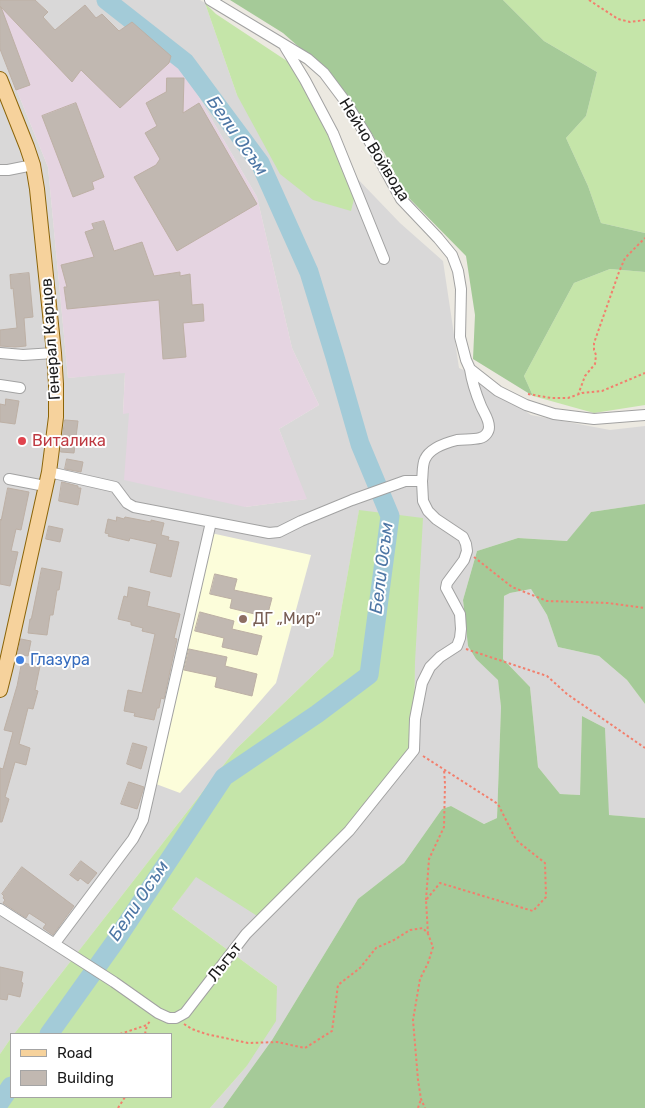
<!DOCTYPE html>
<html>
<head>
<meta charset="utf-8">
<style>
	body { margin:0 }
	#map { position:relative; width:645px; height:1108px; overflow:hidden; background:#ece9e1; font-family:Rubik,sans-serif }
	canvas { display:block }
	.legend { position:absolute; left:10px; top:1033px; width:162px; height:65px; box-sizing:border-box; background:#fff; border:1px solid #a4a4a4; margin:0; padding:6px 9px; list-style:none; font-size:15px; color:#1b1b1b }
	.legend li { display:flex; align-items:center; gap:10px; height:25px }
	.legend b { width:25px; border:1px solid #a4a4a4 }
</style>
</head>
<body>
<div id="map">
<canvas width="645" height="1108"></canvas>
<ul class="legend">
<li><b style="height:6px;background:#f6d29c"></b>Road</li>
<li><b style="height:14px;background:#c1b8b1"></b>Building</li>
</ul>
</div>
<script>
const g = document.querySelector('canvas').getContext('2d');
g.lineJoin = 'round';
function fillPath(path, color) { g.fillStyle = color; g.fill(path, 'evenodd'); }
function trace(path, color, width, dash) { g.strokeStyle = color; g.lineWidth = width; g.lineCap = dash ? 'butt' : 'round'; g.setLineDash(dash || []); g.stroke(path); }
function drawText(font, color, halo, rows, align = 'center') {
  g.font = font + ' Rubik,sans-serif'; g.lineWidth = 4; g.setLineDash([]); g.textBaseline = 'middle'; g.strokeStyle = halo; g.fillStyle = color; for (const [text, x, y, turn = 0] of rows) {
    g.save(); g.translate(x, y); g.rotate((+turn || 0) * Math.PI / 180); g.textAlign = isNaN(turn) ? turn : align; if (halo) g.strokeText(text, 0, 0); g.fillText(text, 0, 0); g.restore();
  }
}
fillPath(new Path2D(`
	M35,0H200L205,3L237,95L352,173L400,223L443,261L459,368L475,375L531,415L610,430L645,426V504L591,512L568,541L518,538L477,551L463,600L468,646L476,659L498,679L501,707L497,818L484,824L451,806L442,809L404,863L358,899L272,1040L223,1108H210L246,1067L277,986L172,909L195,877L414,750L415,662L359,511L333,656L236,749L14,1034H11V1038L0,1054V49L48,167L68,378L125,372L123,413H129L245,507L306,499L279,429L319,405L292,348L257,197L186,75L171,56L133,22L119,31L96,18L55,30L43,17L48,11Z
	M531,589L547,615L558,647L599,656L627,680L645,704V818L608,815L605,728L582,716L580,795L560,794L538,767L530,687L503,659L504,596L510,593Z`), '#d9d8d8');
fillPath(new Path2D(`
	M0,0H35L48,12L43,17L55,30L85,5L96,18L119,31L132,22L171,56L186,75L257,197L292,348L319,405L279,429L307,499L245,507L124,480L129,413L123,414L125,373L68,378L48,167L0,49Z`), '#e5d4e1');
fillPath(new Path2D(`
	M211,533L311,555L276,683L180,793L156,784Z`), '#fcfdda');
fillPath(new Path2D(`
	M503,0H645V233L601,223L588,186L566,138L586,116L597,72L544,41Z
	M205,3L216,14L302,71L352,173L354,199L351,211L313,200L280,174L237,95Z
	M610,269L645,272V405L594,413L533,396L524,376L574,283Z
	M359,510L423,518L415,662L414,750L349,831L262,919L196,877L172,909L277,986L276,1021L246,1067L210,1108H0V1054L11,1038V1097H171V1034H14L236,749L333,656Z`), '#c5e5a9');
fillPath(new Path2D(`
	M230,0H503L544,41L597,72L586,116L566,138L588,186L601,223L645,233V272L610,269L574,283L524,376L533,396L473,359L475,315L466,256L406,195L384,152L333,77L283,33Z
	M645,504V704L627,680L599,656L558,647L547,615L531,589L510,593L504,596L503,659L530,687L538,767L560,794L580,795L582,716L605,728L609,815L645,818V1108H223L272,1040L358,899L404,863L442,809L451,806L484,824L497,818L501,707L498,680L476,659L468,646L463,600L477,551L518,538L567,541L591,512Z`), '#a5ca98');
trace(new Path2D(`
	M49,1034L114,943L224,777L317,714L369,675L390,516L360,444L335,357L309,272L260,163L185,62L106,0
	M0,1102L11,1086`), '#a3cbd8', 19);
const building = new Path2D(`
	M0,0H35L48,12L43,17L55,30L85,5L96,18L102,14L119,31L132,22L171,56L169,63L120,108L81,70L72,82L0,6Z
	M0,7H1L30,85L16,90L0,49Z
	M167,78H184L183,113L199,103L257,204L177,251L134,177L156,165L160,159L145,133L157,126L146,103L166,92Z
	M76,103L104,177L92,182L94,189L73,197L42,116Z
	M104,221L114,251L142,242L154,276L180,272V276L190,274L192,305L203,304L204,321L183,323L186,357L163,359L159,300L67,309L64,287H67L61,265L94,257L85,232L94,229L92,224Z
	M29,273L33,317L24,318L26,346L15,347L0,346V330L17,328L13,288L11,289L10,275Z
	M6,399L19,401L15,424L0,422V404L5,405Z
	M65,420L78,421L74,453L61,452Z
	M67,459L83,462L81,472L65,469Z
	M62,482L78,486V488H81L78,505L59,501Z
	M8,488L29,492L21,530L16,529L11,551L18,552L10,586L0,584V519L1,520Z
	M117,517L124,519L125,517L151,522V520L164,523L161,535L169,537L168,540L179,542L171,577L150,572L157,544L130,538L129,541L108,536L109,534L105,533L108,519L116,521Z
	M49,526L63,529L60,542L46,539Z
	M42,568L62,572L59,590H57L53,615H50L47,635L28,633L30,619H31Z
	M215,574L237,579L234,590L272,598L267,617L230,608L232,599L210,594Z
	M129,587L150,592L147,606L180,614L174,638L177,639L164,699L161,698L159,708H157L154,720L134,716L135,713L124,711L128,690L142,693L155,634L142,631L143,628L131,625V622L118,619L124,596L127,597Z
	M200,612L234,621L232,629L262,636L257,655L222,647L224,638L195,631Z
	M21,639L31,641L28,656L18,654Z
	M189,649L227,657L225,666L257,674L252,696L215,687L217,677L184,670Z
	M22,663L40,666L35,690L38,691L33,709L28,708L19,744L30,748L26,765L15,762L5,797L9,799L2,822H0V768L3,769L13,732L4,730L17,686Z
	M133,743L147,747L141,769L127,764Z
	M129,782L144,787L140,800L137,809L121,804Z
	M81,861L97,873L88,884L80,878L78,881L70,875Z
	M22,867L74,906L53,935L43,928L46,924L29,913L26,918L3,903L5,900L3,898L4,896L2,894Z
	M0,967L23,972L21,982L23,983L20,997L8,994L7,1000L0,999Z`);
fillPath(building, '#c1b8b1');
trace(building, '#bdb0a5', 1);
const minor = new Path2D(`
	M210,0L308,59L324,73L345,101L366,135L401,199L438,238L452,255L458,271L461,289L460,337L466,360L470,369L498,391L526,405L554,414L594,419L645,415
	M285,47L305,80L333,133L384,259
	M0,170H8L33,165
	M0,353L23,355L54,353
	M0,385L20,388
	M9,479L45,486
	M422,481C423,474 422,465 425,459C430,448 445,443 457,440C464,439 473,440 480,438C485,437 489,432 489,427C489,419 484,413 481,406C476,394 472,382 470,369
	M0,909L114,982L158,1013L169,1018H176L185,1013L246,934L349,831L414,750L415,719L422,683L430,667L440,657L457,646L460,638L461,629L460,614L446,588L447,583L464,560L467,551L466,544L463,537L436,519L428,511L423,501L422,481H405L352,500L301,521L279,532L269,533L134,507L127,503L115,487L49,472
	M55,943L133,839L143,820L211,522`);
const major = new Path2D(`
	M0,79L27,147L33,165L37,189L54,353L56,384V417L49,472L6,666L0,690`);
trace(minor, '#a2a2a2', 12);
trace(major, '#8b6408', 16);
trace(new Path2D(`
	M589,0L618,19L630,22L645,20
	M528,394L551,398H568L582,393L602,391L645,373
	M578,395L585,376L595,364L596,355L594,350V343L619,272L625,258L645,238
	M474,557L512,587L547,601L608,603L645,608
	M466,649L547,676L567,694L645,748
	M423,756L498,804L516,840L545,863L546,897L533,911L440,883L426,900L428,934
	M426,900L429,859L444,827L445,784L444,769
	M184,1024L192,1029L206,1034L248,1043L277,1042L305,1048L332,1031L338,985L360,968L376,948L394,940L410,930L423,928L428,934L433,947L428,963L420,979L413,1020L418,1080L421,1099L425,1108
	M120,1034L147,1025L151,1020
	M145,1034L147,1025
	M118,1108L125,1097
	M418,1108L421,1099`), '#f27f6d', 2, [2.5, 2.5]);
trace(minor, '#fff', 10);
trace(major, '#f6d29c', 14);
for (const [x, y, r, color] of [
	[22,441,5,"#e0444e"],
	[243,619,5,"#8d6e63"],
	[20,660,5,"#3f7fe0"]
]) { const dot = new Path2D(); dot.arc(x, y, r, 0, 2 * Math.PI); g.fillStyle = color; g.fill(dot); trace(dot, '#fff', 2); }
drawText('16px', '#1b1b1b', '#fff', [
	["Нейчо Войвода",374,150,58],
	["Генерал Карцов",51,339,-94],
	["Лъгът",225,962,-52]
]);
drawText('16px', '#be3a42', '#fff', [
	["Виталика",32,441]
], 'left');
drawText('16px', '#785e54', '#fff', [
	["ДГ „Мир“",253,619]
], 'left');
drawText('16px', '#366cbe', '#fff', [
	["Глазура",30,660]
], 'left');
drawText('italic 18px', '#4e77a5', '#fff', [
	["Бели Осъм",237,136,55],
	["Бели Осъм",382,568,-83],
	["Бели Осъм",139,901,-56]
]);
</script>
</body>
</html>
